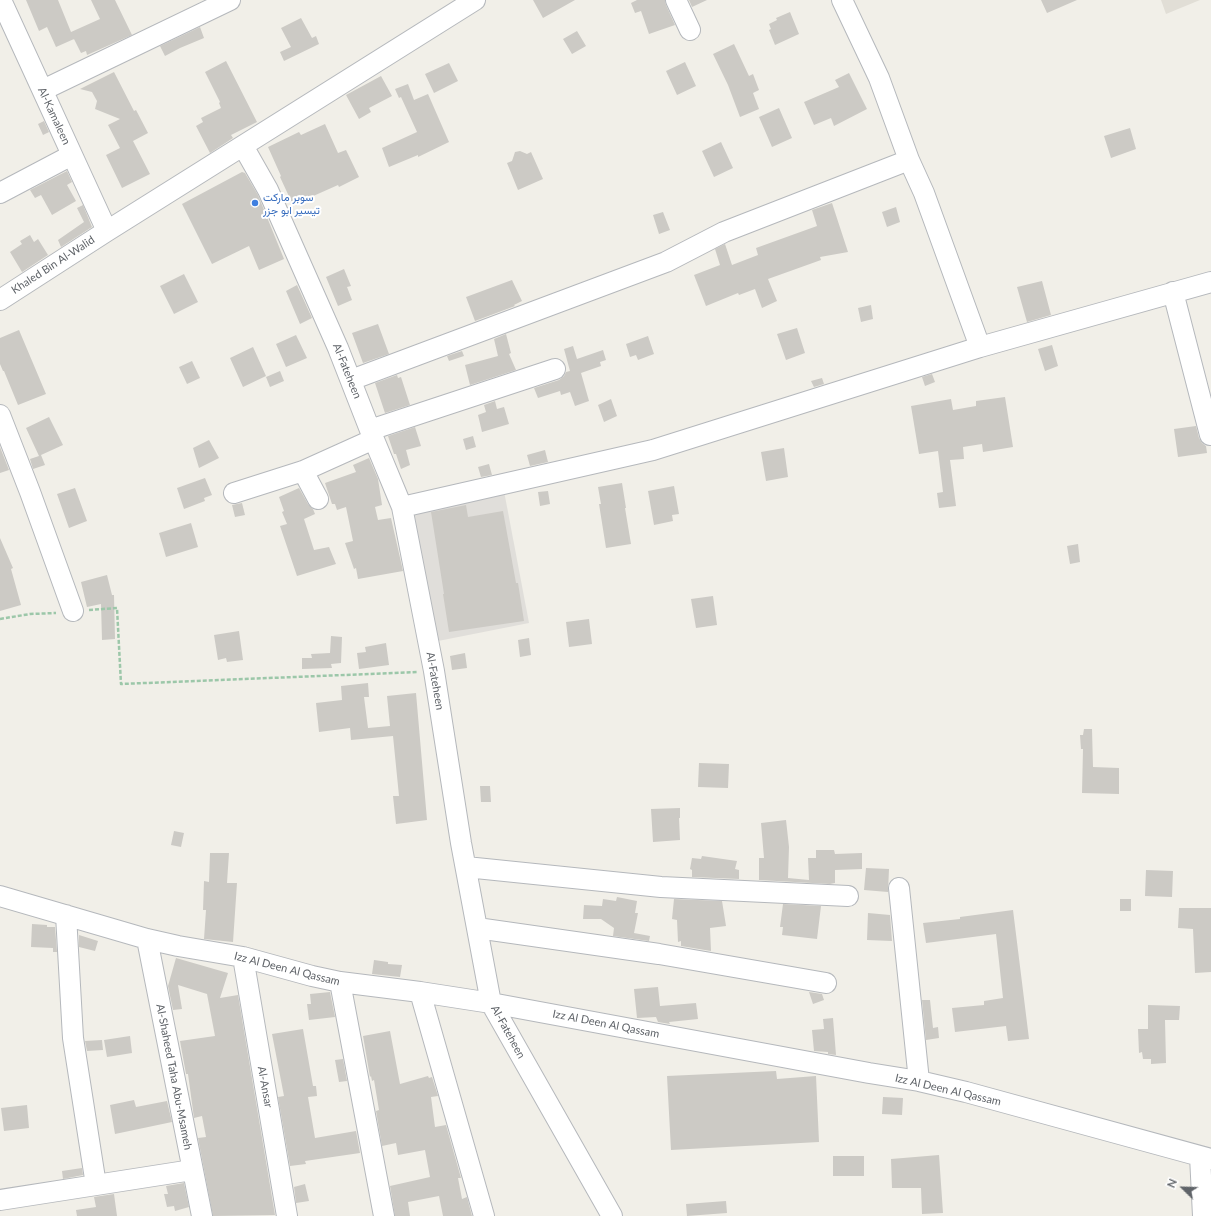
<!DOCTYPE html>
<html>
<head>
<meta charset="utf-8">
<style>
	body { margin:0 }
	#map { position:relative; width:1211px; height:1216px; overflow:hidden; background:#f1efe8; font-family:Lato,sans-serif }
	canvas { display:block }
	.north { position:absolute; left:1163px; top:1168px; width:40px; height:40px; -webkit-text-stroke:3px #fff; paint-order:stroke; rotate:293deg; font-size:11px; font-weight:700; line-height:16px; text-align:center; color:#5f6368 }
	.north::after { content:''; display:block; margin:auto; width:14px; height:18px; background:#5f6368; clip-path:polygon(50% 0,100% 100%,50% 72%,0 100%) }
</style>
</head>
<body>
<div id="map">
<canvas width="1211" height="1216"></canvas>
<div class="north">N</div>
</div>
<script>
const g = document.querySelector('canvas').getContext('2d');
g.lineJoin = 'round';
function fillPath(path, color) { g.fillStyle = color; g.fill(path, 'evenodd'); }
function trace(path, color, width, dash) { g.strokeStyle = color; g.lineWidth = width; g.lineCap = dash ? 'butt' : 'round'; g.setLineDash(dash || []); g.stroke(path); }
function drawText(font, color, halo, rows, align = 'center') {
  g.font = font + ' Lato,Vazirmatn,sans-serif'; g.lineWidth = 4; g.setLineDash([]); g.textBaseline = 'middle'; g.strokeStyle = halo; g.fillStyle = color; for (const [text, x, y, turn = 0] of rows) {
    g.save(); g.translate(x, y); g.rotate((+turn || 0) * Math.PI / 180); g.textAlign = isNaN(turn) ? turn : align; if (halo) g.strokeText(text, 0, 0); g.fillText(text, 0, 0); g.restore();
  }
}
fillPath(new Path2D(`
	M504,491L529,623L433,642L407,513Z`), '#e0deda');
fillPath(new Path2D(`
	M1161,0H1200L1166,14Z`), '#e1ded6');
fillPath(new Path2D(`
	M26,0H58L71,32L100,19L91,0H115L132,35L87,55L86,51L81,53L73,37L74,39L56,47L47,27L39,31Z
	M533,0H575L543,18Z
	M637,0H665L666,5L675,25L649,34L641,11L635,13L631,3Z
	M689,0H707L692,7Z
	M1041,0H1077L1047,13Z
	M790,12L799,34L775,45L769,30L771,29L769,24L777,20L776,18Z
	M301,18L312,38L316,36L319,44L284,61L280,52L291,47L281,28Z
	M200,27L204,38L180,48L165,56L160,46Z
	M577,31L586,46L572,54L563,39Z
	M734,44L749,76L753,74L759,90L753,93L759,109L740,117L728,85L713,54Z
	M226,61L257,122L231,135L233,138L210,153L196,126L203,122L201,118L221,108L219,103L220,102L205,72Z
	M685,62L696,86L677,95L666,71Z
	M449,63L458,81L434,93L425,74Z
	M114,72L134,111L136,110L148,133L133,141L150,174L122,188L106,155L120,148L108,125L120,119L95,109L97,101L92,92L80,89Z
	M849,73L867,109L834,126L831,118L814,125L804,102L839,87L835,80Z
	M381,76L392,96L369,108L371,112L359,119L346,95Z
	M408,84L414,100L428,94L449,142L418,157V155L389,167L382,148L417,132L401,97L399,98L395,89Z
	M779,108L792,138L772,147L759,117Z
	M44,121L49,132L43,135L38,124Z
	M325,124L338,153L346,150L359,177L339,187L338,185L293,205L280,177L281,176L268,147L299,132L301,135Z
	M1130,128L1136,149L1111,158L1104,136Z
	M721,142L733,168L714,177L702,151Z
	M520,151L527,154L531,152L543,179L518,190L507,163L512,161L515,152Z
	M67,171L72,182L67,185L76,201L52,215L41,195L35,198L30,190Z
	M242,172L245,173L258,195L284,259L259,270L249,246L212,264L182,204Z
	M832,203L848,252L820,257L821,260L768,279L777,301L762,308L755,289L739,295L738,293L706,306L694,275L720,265L715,249L725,244L732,265L758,255L756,248L817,226L812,210Z
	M83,205L92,227L61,247L58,240L84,222L77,208Z
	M896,207L900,222L887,227L882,212Z
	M663,212L670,230L659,234L653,215Z
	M30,235L34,242L38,239L48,255L22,272L10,252L22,244L20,241Z
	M344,269L351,286L347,287L352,300L338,306L326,277Z
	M184,274L198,302L174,314L160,286Z
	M512,280L522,301L514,305L515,306L475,321L466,297Z
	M1042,281L1051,315L1027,322L1017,287Z
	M297,285L312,318L300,324L286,291Z
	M871,305L873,319L861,322L858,308Z
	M378,324L389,354L363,363L352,333Z
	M797,328L805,353L786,360L777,334Z
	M19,330L46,394L18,405L4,371H3L0,364V338Z
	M506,334L511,353L509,354L516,370L470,385L465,365L498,356L494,339Z
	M296,335L307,358L286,367L276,344Z
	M648,336L654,354L638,360L636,355L630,357L626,344Z
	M1052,345L1058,366L1045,371L1038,349Z
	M573,346L577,359L603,350L606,360L600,362L601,366L581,373L589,401L575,406L570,392L561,395L560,391L538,398L534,388L559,380L564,376L566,372L570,371L564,349Z
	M253,347L266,376L243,387L230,358Z
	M462,351L464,356L449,361L447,356Z
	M192,361L200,378L187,384L179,367Z
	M280,371L284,381L270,387L266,377Z
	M932,374L935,382L925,386L922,377Z
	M397,375L398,378L401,377L410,405L385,413L375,383Z
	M822,378L824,384L814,387L811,381Z
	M1005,397L1013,447L983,452L982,444L963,447L964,459L950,460L956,506L939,508L937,493L943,492L938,451L919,454L911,406L951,399L953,410L976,406V401Z
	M611,399L617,416L604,422L598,405Z
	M495,401L497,409L504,407L509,424L482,432L478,415L486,412L484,405Z
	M49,417L63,445L41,455L45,465L33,469L30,459L39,456L26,428Z
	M1196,426L1199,438L1202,443L1206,446L1207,453L1178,457L1174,429Z
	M415,427L421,446L406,450L410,465L401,469L396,454H394L388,436Z
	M473,436L476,447L466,450L463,439Z
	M209,440L219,458L199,468L193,448Z
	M0,447L9,470L0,473Z
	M784,448L788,477L766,481L761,452Z
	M545,450L548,462L530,466L527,455Z
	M369,458L378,479L382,505L375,507L378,520L391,518L403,571L358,579L356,568L354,569L345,543L353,541L346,507L337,510L335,504H332L325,483L356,472L353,465Z
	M489,464L492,475L481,477L478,467Z
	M205,478L212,495L204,498L205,501L184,509L177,488Z
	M622,483L626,508H625L631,544L606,548L599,504H601L598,487Z
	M674,486L679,514L672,515L673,521L654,525L648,491Z
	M75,488L87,521L69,528L57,494Z
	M299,488L308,504L313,509L315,514L304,519L314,550L329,547L336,564L297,576L280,526L287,524L282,512L284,511L279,497Z
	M548,491L550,504L540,506L538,492Z
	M242,503L245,515L235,517L232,505Z
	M466,505L468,517L503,511L516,583H518L524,621L449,632L443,594H444L431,512Z
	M191,523L198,547L166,557L159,533Z
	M0,538L13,568L11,569L21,605L0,611Z
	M1078,544L1080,562L1070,564L1067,546Z
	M107,575L112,595H114L115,639L102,640L101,604L87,607L81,582Z
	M713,596L717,625L696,628L691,599Z
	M589,619L592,644L569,647L566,622Z
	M239,631L243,660L227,662L226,658L218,660L214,635Z
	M331,636L342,637L341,663L331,664L332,668L302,669V658H312L311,654L330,653Z
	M529,638L531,655L520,657L518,640Z
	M386,643L389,665L359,669L357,653L366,652L365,647Z
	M465,653L467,668L452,670L450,656Z
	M368,683L369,697H364L368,728L390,726L387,696L416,693L427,820L396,824L393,796H399L393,736L351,740L350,728L319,732L316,703L342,700L341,686Z
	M1084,729H1092L1093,767L1119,768V794L1082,793L1083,749H1081L1080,735H1083Z
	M699,763L729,764L728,788L698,787Z
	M480,786H490L491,802H481Z
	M680,808V818H679L680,840L653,842L651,809Z
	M786,820L789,847L788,878L809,880L808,858H816V850H834L835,854L862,853V869L835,870V883L830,884L759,880V858H764L761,823Z
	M174,831L184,833L181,847L171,845Z
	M210,853H229L227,883H237L233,942L204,939L206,910H203L204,881L209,882Z
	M702,856L737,861L735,869L739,870V879L692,877V870L690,869L692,858L701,859Z
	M866,868L889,869L888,892L864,890Z
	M1146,870L1173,871L1172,897L1145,896Z
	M617,897L637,901L635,913H638L634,933L650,936L649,941L613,936L614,928L601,919H583L584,905L602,906L603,899L616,901Z
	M674,899L722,901L726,926L710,928L711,951L681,946V941L678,942L677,920L672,919Z
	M1120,899H1131V911H1120Z
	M783,904L821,906L817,939L782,935L783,927H780Z
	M1179,908H1211V972L1195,973L1193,929L1178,928Z
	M1013,910L1029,1039L1008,1041L1006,1026L955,1032L952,1008L984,1005V1001L1003,998L996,934L926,943L923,923L960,919V917Z
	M868,913L890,915L892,941L867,940Z
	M32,924L47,925V927H55L57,952H53V948L31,947Z
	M79,935L98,941L95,951L79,947Z
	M176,958L228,973L220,998L238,995L275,1215L213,1216L198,1138L206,1137L202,1116L194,1118L188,1074H186L180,1041L215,1036L207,994L178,985L182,1009L173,1010L168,986Z
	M374,960L388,962V964L402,965L400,977L372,974Z
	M658,987L660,1006L696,1003L698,1019L669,1022L670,1024L658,1022L656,1017L637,1018L634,989Z
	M330,992L335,1017L309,1020L307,1004H311L310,994Z
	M809,992L822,994L824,1000L813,1004Z
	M922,1000H930L933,1028L938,1027L939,1038L926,1040Z
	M1148,1005L1180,1006L1179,1020H1165L1166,1063L1151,1064V1059H1143L1142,1052L1139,1053L1138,1029H1148Z
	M833,1018L836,1055L828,1054V1052L814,1051L812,1030L824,1029L823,1019Z
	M303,1029L313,1086H316L317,1096L308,1097L315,1138L356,1131L360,1153L305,1161L306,1164L290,1166L278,1097L284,1096L272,1034Z
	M390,1031L400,1084L428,1076L429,1078L432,1077L438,1096L431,1097L435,1127L446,1125L461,1178H458L462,1199L467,1197L472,1216H443L439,1196L408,1202L410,1216H395L390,1186L430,1177L425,1150L398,1155L396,1143L382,1146L376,1111L379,1110L374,1080L372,1081L371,1076L370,1077L363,1036Z
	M130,1036L132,1053L107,1057L104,1040Z
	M102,1040L103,1050L87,1051L85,1041Z
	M343,1059L347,1081L339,1082L335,1060Z
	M776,1071L777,1079L816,1076L819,1142L671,1150L667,1076Z
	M883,1097L903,1098L902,1115L882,1114Z
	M134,1100L136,1107L167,1101L172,1122L115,1134L110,1105Z
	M27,1105L29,1128L4,1131L1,1108Z
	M939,1155L943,1213L922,1214L921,1188H892L891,1159Z
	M833,1156H864V1176H833Z
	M82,1168L83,1175L63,1179L62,1171Z
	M184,1183L189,1207L175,1211L174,1206L167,1207L164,1194H168L166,1186Z
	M305,1184L309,1201L296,1203L294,1187Z
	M114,1194L117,1216H77L76,1210L96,1207L94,1197Z
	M726,1201L727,1213L687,1216L686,1204Z`), '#cccac5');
const minor = new Path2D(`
	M1,0L107,231
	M676,0L690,30
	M842,0L879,78L909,160L924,193L980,347
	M43,90L230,0
	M243,146L268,190L338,348L370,430L402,507L434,671L461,843L491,1003L612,1216
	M0,193L72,155
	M1173,292L1210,435
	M0,300L107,231L475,0
	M351,380L666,262L724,232L909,160
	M0,415L30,492L73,611
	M370,430L555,369
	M303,471L318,499
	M234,493L303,471L374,439
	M402,507L653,450L980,347L1211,282
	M466,867L661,887L848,896
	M899,888L919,1081
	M0,896L147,939L178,946L243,957L312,976L340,982L420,992L491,1003L869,1073L919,1081L966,1092L1211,1159
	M66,915L73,1038L96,1185L192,1170
	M477,928L659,954L826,983
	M147,939L202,1216
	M243,957L287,1216
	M340,982L384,1216
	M420,992L484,1216
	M1200,1156L1203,1216
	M0,1200L96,1185`);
trace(minor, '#b5b8bc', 22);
trace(new Path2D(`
	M89,610L117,608L121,684L418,672
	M0,619L30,614L56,613`), '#9cc7a9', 2.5, [4, 2]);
trace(minor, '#fff', 20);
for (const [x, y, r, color] of [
	[255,203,4,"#3f7fe0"]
]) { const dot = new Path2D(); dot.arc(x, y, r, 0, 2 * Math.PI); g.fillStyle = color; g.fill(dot); trace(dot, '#fff', 1.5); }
drawText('11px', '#5f6368', '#fff', [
	["Al-Kamaleen",54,116,65],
	["Khaled Bin Al-Walid",53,265,-33],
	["Al-Fateheen",347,371,68],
	["Al-Fateheen",435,681,80],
	["Izz Al Deen Al Qassam",287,969,14],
	["Izz Al Deen Al Qassam",606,1024,11],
	["Al-Fateheen",508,1032,61],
	["Al-Shaheed Taha Abu-Msameh",174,1077,79],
	["Al-Ansar",265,1087,80],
	["Izz Al Deen Al Qassam",948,1090,13]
]);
drawText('11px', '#366cbe', '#fff', [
	["سوبر ماركت",263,197],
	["تيسير ابو جزر",263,210]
], 'left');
</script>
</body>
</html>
